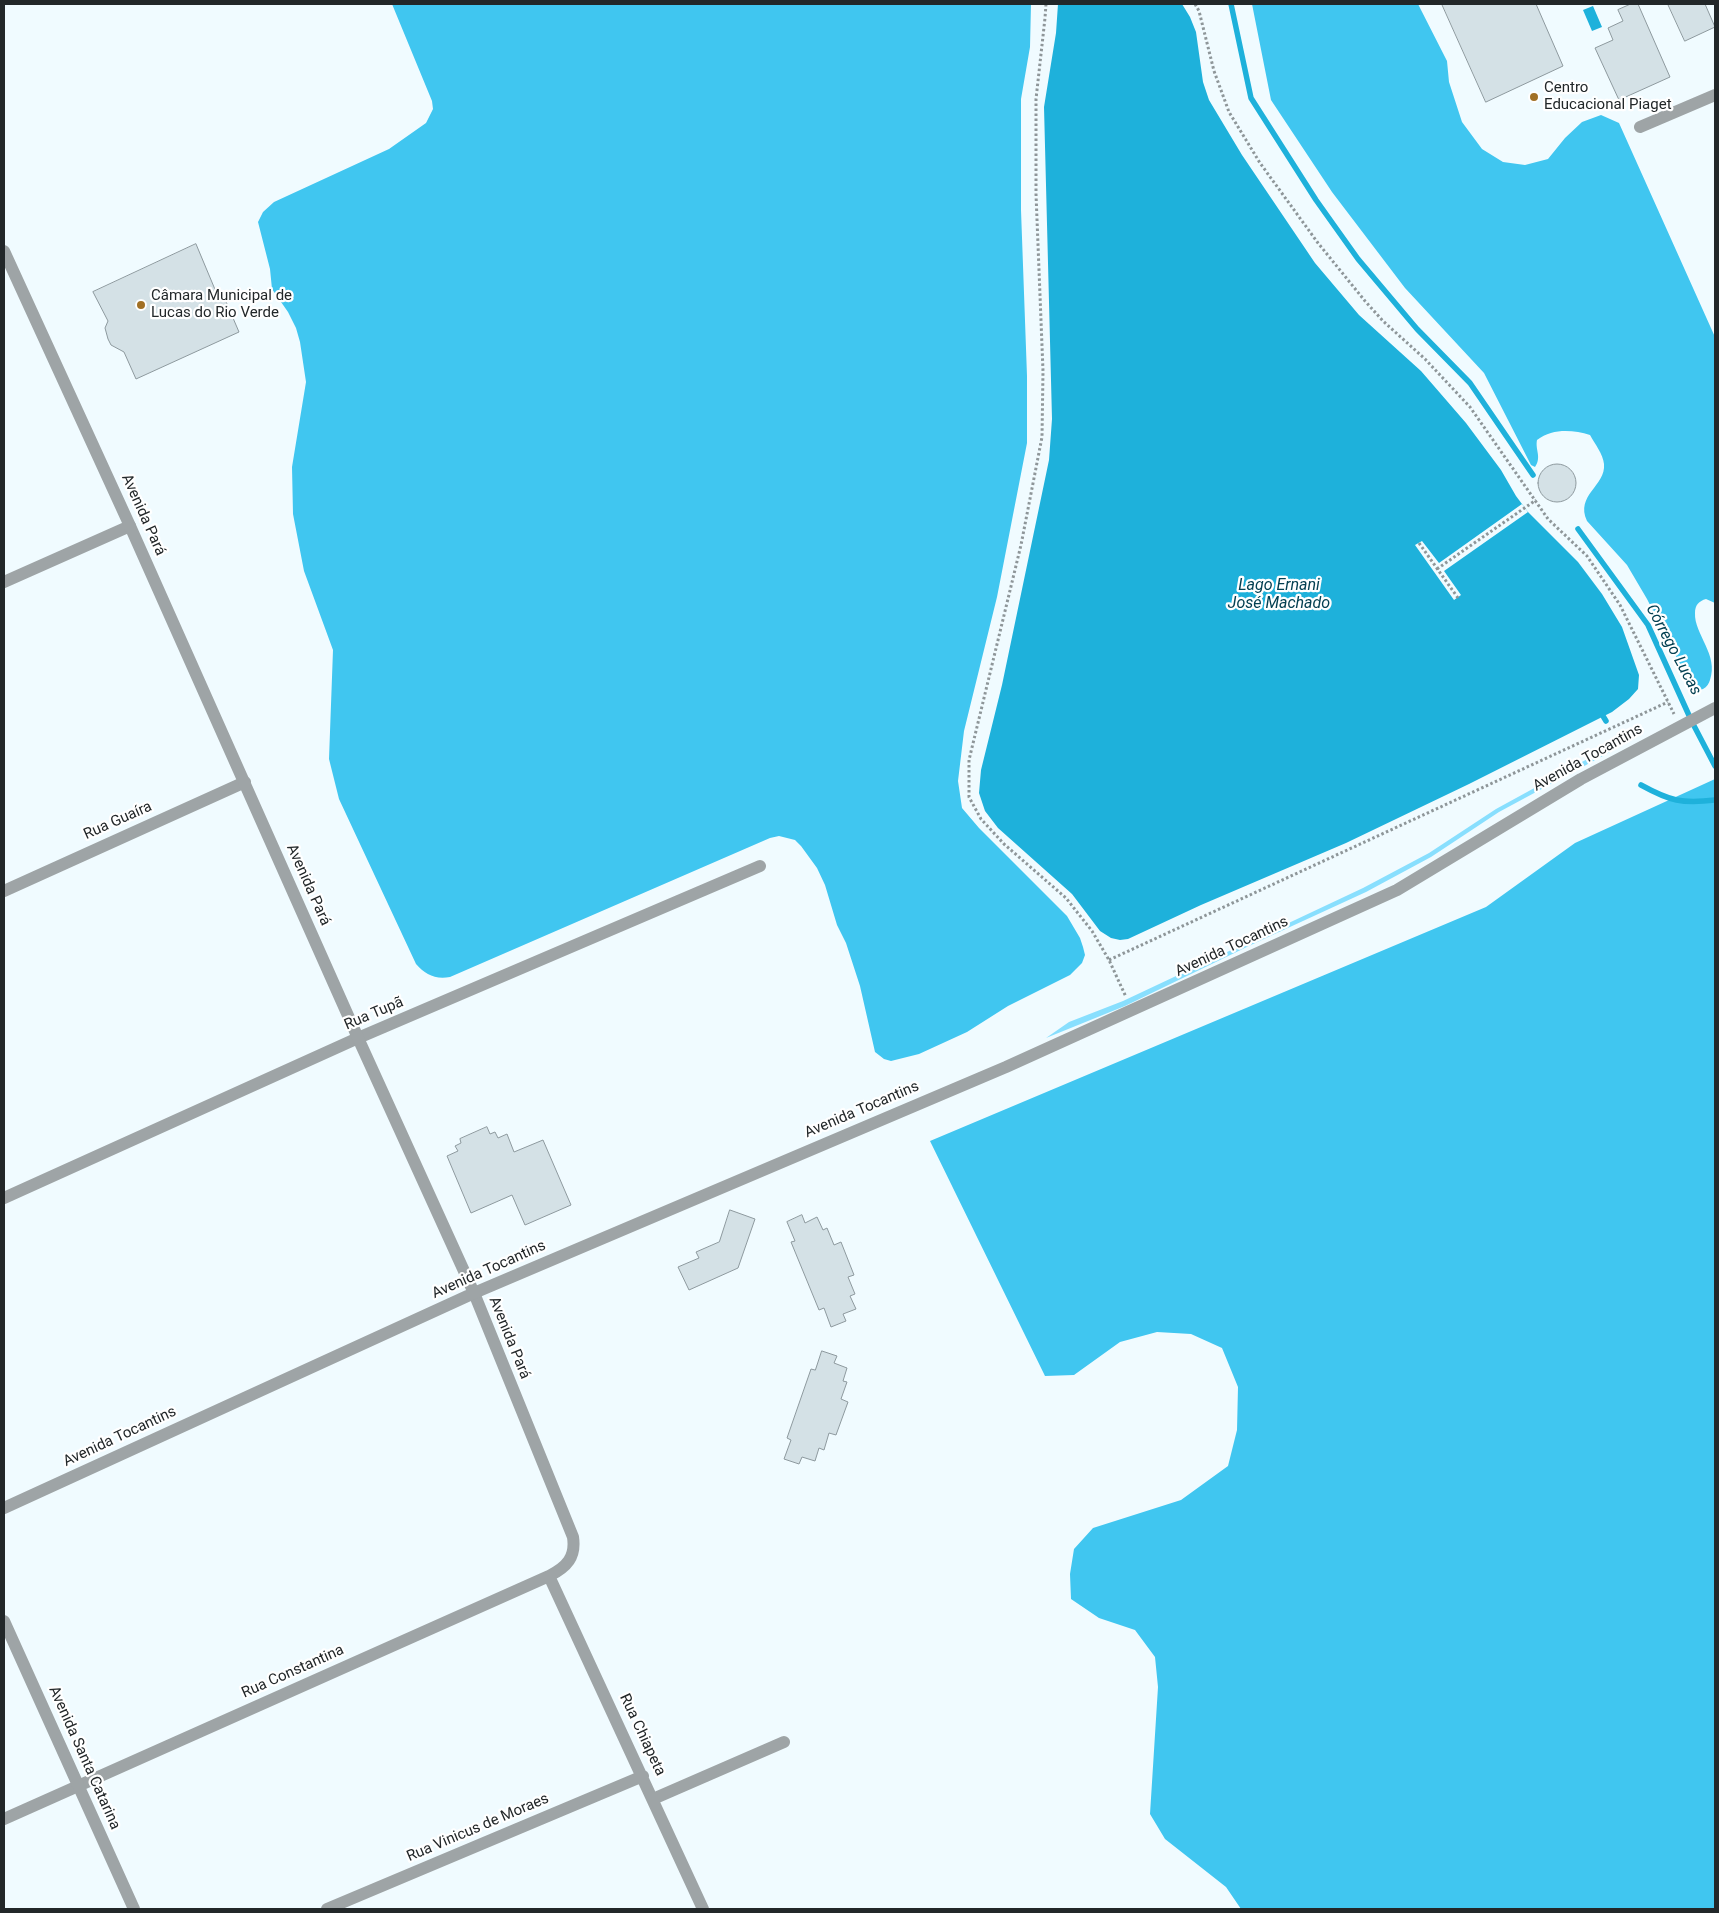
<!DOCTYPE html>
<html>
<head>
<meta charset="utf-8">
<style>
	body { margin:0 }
	#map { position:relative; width:1719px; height:1913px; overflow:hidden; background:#f0fbff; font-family:Roboto,sans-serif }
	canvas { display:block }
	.frame { position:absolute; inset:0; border:5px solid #222729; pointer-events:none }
</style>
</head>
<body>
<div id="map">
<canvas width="1719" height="1913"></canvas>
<div class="frame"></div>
</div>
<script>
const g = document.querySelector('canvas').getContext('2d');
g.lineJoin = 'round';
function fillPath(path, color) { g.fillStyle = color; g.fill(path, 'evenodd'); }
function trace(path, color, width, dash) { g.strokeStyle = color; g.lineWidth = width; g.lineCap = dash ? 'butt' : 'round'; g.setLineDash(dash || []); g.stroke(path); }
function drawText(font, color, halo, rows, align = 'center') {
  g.font = font + ' Roboto,sans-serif'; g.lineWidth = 4.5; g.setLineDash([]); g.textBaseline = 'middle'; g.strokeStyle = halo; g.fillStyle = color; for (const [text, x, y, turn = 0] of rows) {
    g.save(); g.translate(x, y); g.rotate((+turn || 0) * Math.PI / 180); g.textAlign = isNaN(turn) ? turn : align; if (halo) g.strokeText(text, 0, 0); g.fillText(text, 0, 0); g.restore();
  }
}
fillPath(new Path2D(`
	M1612,751L1499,812L1431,857L1366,892L1253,944L1125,1006L1046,1038L1069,1022L1123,1001L1363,888L1429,853L1496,809L1591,757Z`), '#88dffe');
fillPath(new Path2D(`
	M392,4H1031L1030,47L1021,99V210L1027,376V443L997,597L964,731L958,781L962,808L979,828L1067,916L1080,938L1083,947L1085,955L1082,963L1070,975L1008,1006L967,1032L919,1054L891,1061L884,1059L875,1052L860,986L846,943L837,925L825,885L817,868L801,846L795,840L779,836L770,838L450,977C435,980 425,974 416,964L339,799L329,759L333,650L304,571L293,514L292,467L306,382L300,342L296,328L288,312L272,289L270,269L258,222L263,212L274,202L389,149L426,123L433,109L432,101Z
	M1252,4H1418L1447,61L1449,82L1462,122L1482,149L1503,162L1525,165L1548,159L1565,138L1582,122L1601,115L1619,123L1715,337V603L1706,599C1699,601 1695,605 1695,613C1694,634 1719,655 1710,680C1709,683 1707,687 1703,689C1698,691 1693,688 1690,684L1647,599L1627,565L1587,521C1575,495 1606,486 1604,464C1603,454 1595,444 1590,435C1573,430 1553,428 1537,440C1535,450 1542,457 1535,467L1531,465L1484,373L1405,288L1332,192L1271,100Z
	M1715,779V1909H1241L1226,1887L1165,1839L1150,1814L1158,1687L1155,1657L1135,1630L1099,1618L1071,1599L1070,1574L1074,1549L1093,1528L1181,1500L1228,1466L1237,1430L1238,1387L1222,1348L1191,1334L1157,1332L1120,1342L1074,1375L1045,1376L930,1141L1486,907L1575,843Z`), '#40c6f0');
fillPath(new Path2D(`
	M1058,4H1182L1190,17L1196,32L1203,82L1209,100L1242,155L1315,263L1359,315L1421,371L1466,423L1501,470L1516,496L1528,512L1578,562L1602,594L1622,627L1639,675L1638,689L1629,699L1612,712L1469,784L1346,843L1201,905L1128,939L1120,940L1111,938L1100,931L1072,894L998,828L985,811L979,793L981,770L1002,685L1049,460L1052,419L1044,107L1056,33Z
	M1593,6L1602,27L1592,31L1583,10Z`), '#1eb1db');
fillPath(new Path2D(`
	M1522,504L1528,512L1444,571L1461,595L1454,600L1415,545L1422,541L1439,563Z`), '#f0fbff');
trace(new Path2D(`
	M1231,4L1251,98L1316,200L1358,259L1417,329L1470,383L1533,475
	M1578,529L1648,625L1692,722L1715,766
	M1603,716L1606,721
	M1641,785C1670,801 1682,804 1715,800`), '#1eb1db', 5.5);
const building = new Path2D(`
	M1442,4H1536L1563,66L1486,102Z
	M1631,4H1638L1670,77L1619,100L1595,48L1613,40L1608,28L1623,21L1618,10Z
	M1668,4H1705L1715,27L1685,41Z
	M196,244L219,299L224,297L239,332L136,379L124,352L111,345L108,339L105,328L108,321L93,292Z
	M1538 483a19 19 0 1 1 38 0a19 19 0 1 1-38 0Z
	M487,1127L490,1134L495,1132L498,1138L507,1134L514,1152L543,1140L571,1205L525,1225L512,1195L471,1213L447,1156L458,1151L455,1146L461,1143L460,1139Z
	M730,1210L755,1219L738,1268L689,1290L678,1267L699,1258L696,1252L719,1242Z
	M802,1215L805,1223L817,1217L823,1230L827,1228L834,1245L841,1242L854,1275L848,1277L855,1294L850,1296L856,1309L843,1314L846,1321L831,1327L824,1308L819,1310L791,1242L795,1241L787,1222Z
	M822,1351L837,1356L834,1363L847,1368L843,1381L847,1382L841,1399L848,1402L836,1435L829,1433L824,1450L819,1448L815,1461L802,1457L799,1464L784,1459L791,1440L787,1438L811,1369L815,1370Z`);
fillPath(building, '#d4e1e6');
trace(building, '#8d999e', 1);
trace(new Path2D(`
	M1046,4L1045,18L1036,99V194L1043,371L1042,437L1021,545L969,760V797L981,819L1004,844L1066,898L1092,931L1109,960L1126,997
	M1195,4L1199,11L1214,71L1229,112L1260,163L1318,243L1365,301L1383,321L1425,359L1470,407L1548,519L1587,556L1620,605L1674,714
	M1419,543L1458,598
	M1437,569L1536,500
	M1109,960L1668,702`), '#8e9699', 3, [2.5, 2.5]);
trace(new Path2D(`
	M1640,127L1715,95
	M4,582L130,526
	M4,891L245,782
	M4,1198L358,1038L760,866
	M549,1576L703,1909
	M653,1799L784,1742
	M4,1819L549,1576C567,1567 576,1557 573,1537L474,1293
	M327,1909L643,1776`), '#9ea4a6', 12);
trace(new Path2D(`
	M4,251L130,526L358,1038L474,1293
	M4,1508L474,1293L1006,1067L1397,890L1581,779L1715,708
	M4,1621L134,1909`), '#9ea4a6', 12);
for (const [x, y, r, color] of [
	[1534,97,5,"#a17025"],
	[141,305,5,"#a17025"]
]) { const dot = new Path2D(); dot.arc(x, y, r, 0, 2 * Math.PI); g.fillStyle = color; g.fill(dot); trace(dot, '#fff', 2); }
drawText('15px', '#222729', '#fff', [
	["Centro",1544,88],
	["Educacional Piaget",1544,105],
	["Câmara Municipal de",151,296],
	["Lucas do Rio Verde",151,313]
], 'left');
drawText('15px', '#222729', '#fff', [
	["Avenida Pará",143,515,66],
	["Avenida Tocantins",1588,758,-29],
	["Rua Guaíra",118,821,-24],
	["Avenida Pará",308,885,66],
	["Avenida Tocantins",1232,947,-25],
	["Rua Tupã",374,1014,-23],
	["Avenida Tocantins",862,1110,-23],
	["Avenida Tocantins",489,1270,-24],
	["Avenida Pará",509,1338,68],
	["Avenida Tocantins",120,1437,-25],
	["Rua Constantina",293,1672,-24],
	["Rua Chiapeta",642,1735,65],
	["Avenida Santa Catarina",84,1758,66],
	["Rua Vinicus de Moraes",478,1828,-23]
]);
drawText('italic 16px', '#044052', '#fff', [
	["Lago Ernani",1279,586],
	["José Machado",1279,604],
	["Córrego Lucas",1673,650,62]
]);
</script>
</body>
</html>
